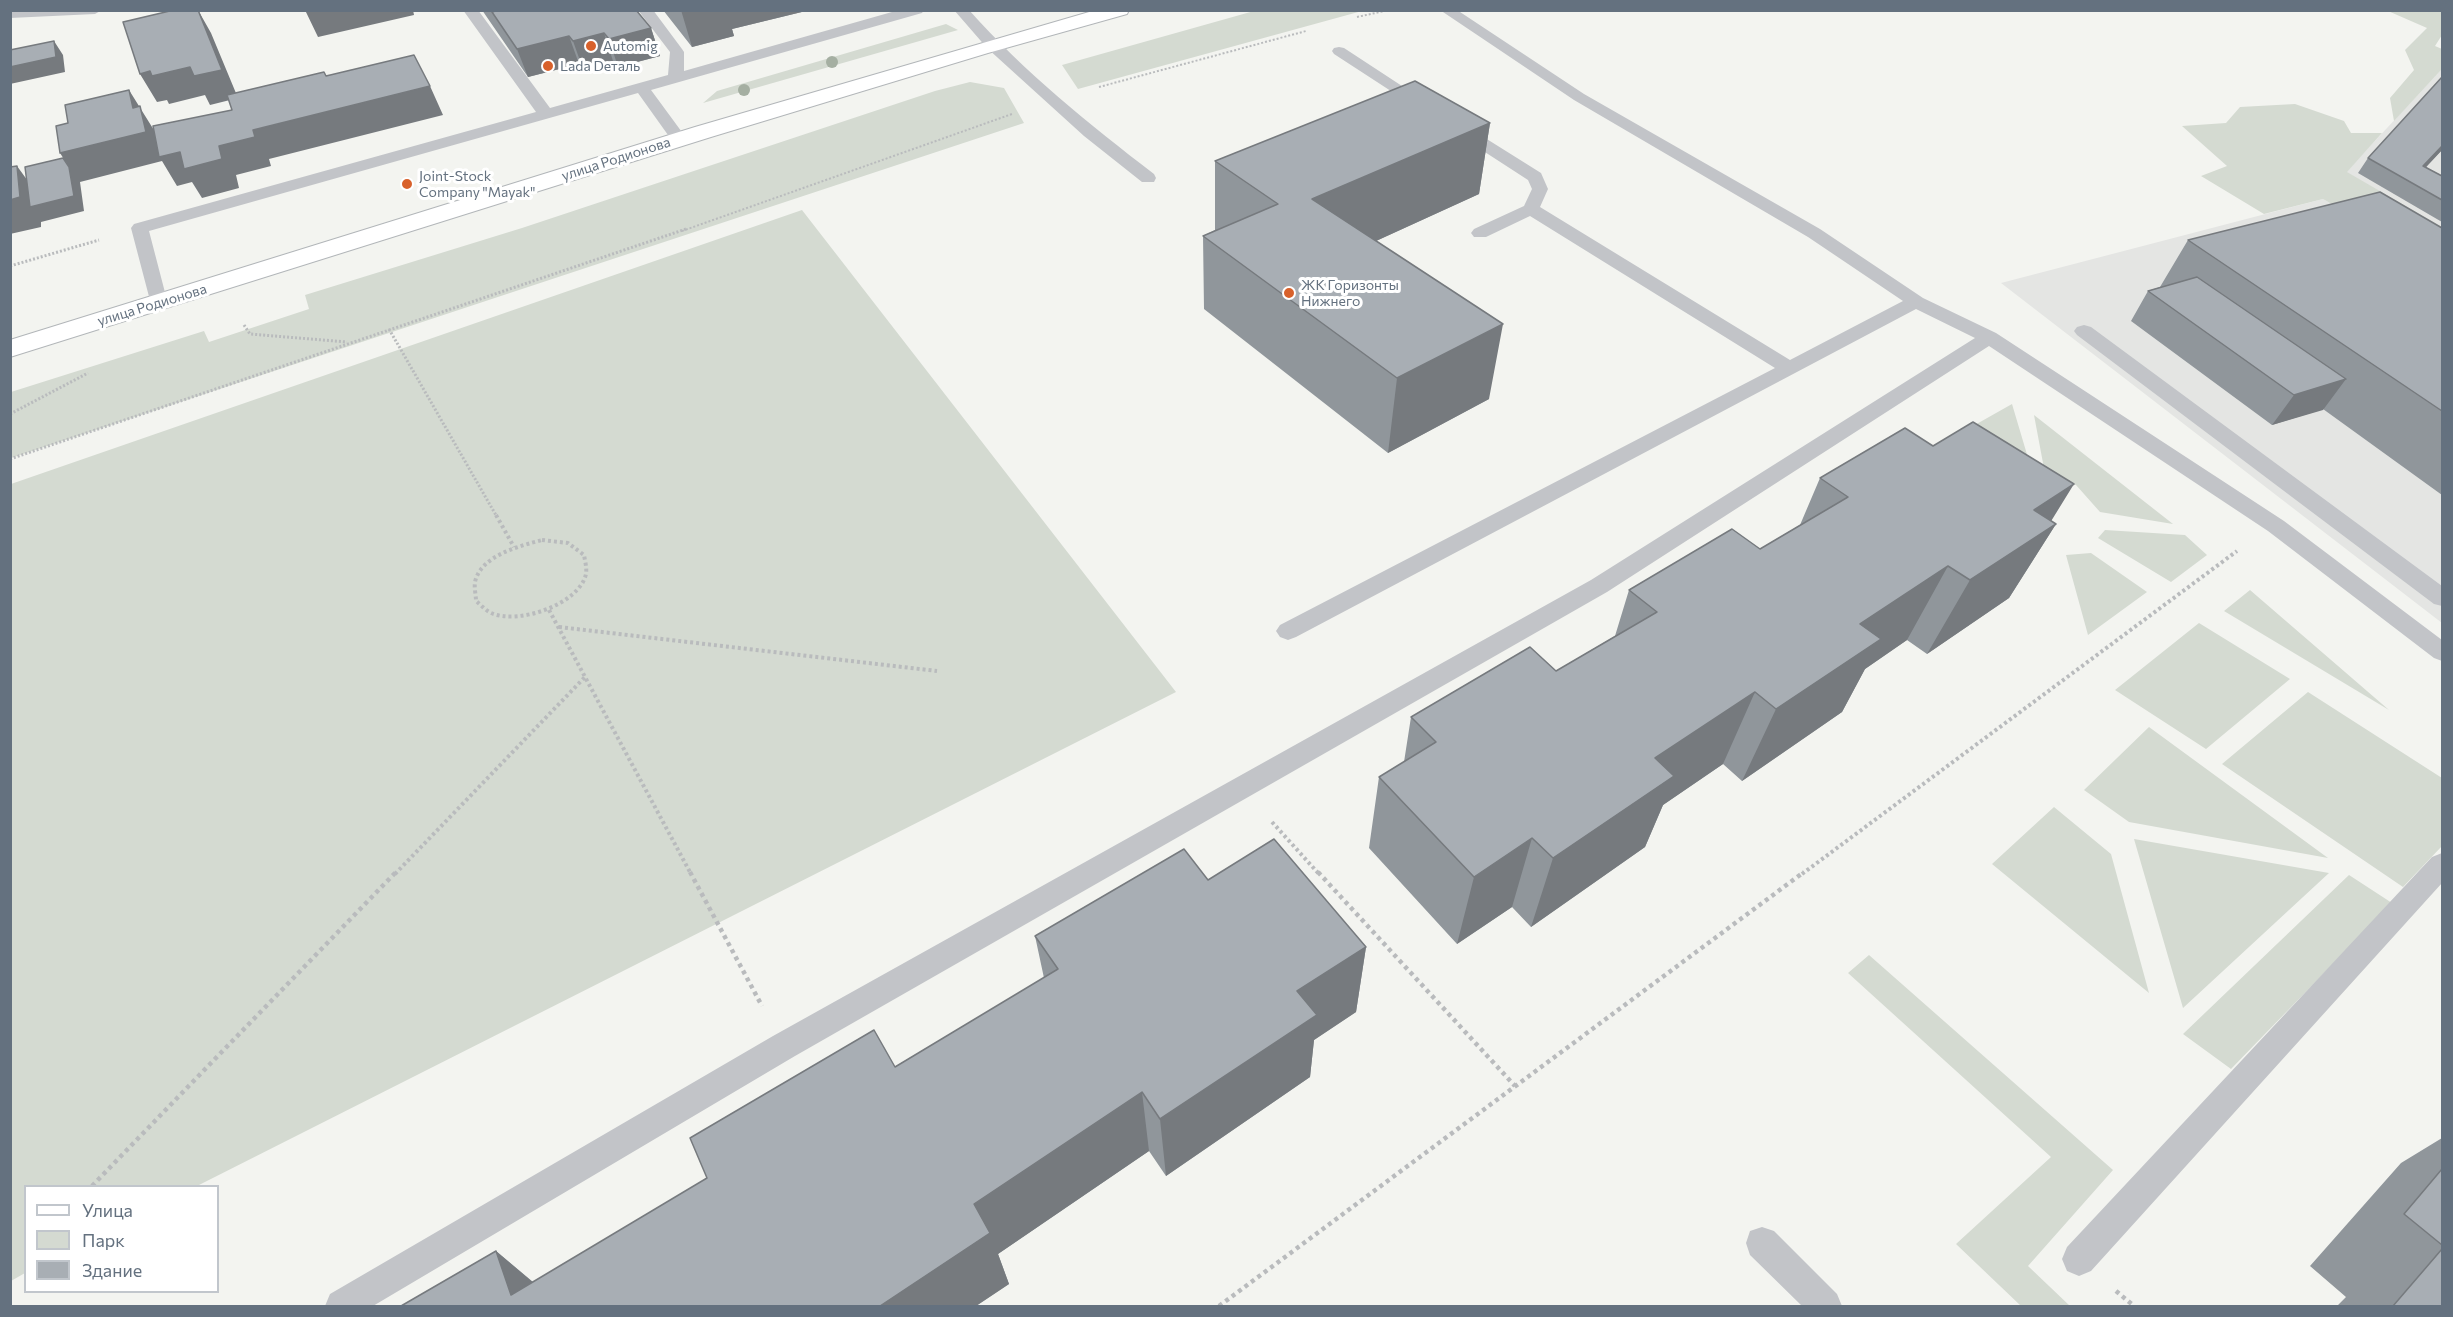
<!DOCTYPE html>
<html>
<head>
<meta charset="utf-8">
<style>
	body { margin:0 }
	#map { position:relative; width:2453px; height:1317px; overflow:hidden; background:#f3f4f0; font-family:Commissioner,sans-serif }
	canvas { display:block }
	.frame { position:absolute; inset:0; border:12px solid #64717f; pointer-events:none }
	.legend { position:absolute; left:24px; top:1185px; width:195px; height:108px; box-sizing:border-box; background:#fff; border:2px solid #c1c6cc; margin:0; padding:8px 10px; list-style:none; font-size:18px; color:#64717f }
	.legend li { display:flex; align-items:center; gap:12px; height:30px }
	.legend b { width:30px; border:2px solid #c1c6cc }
</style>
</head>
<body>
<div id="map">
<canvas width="2453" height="1317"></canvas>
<div class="frame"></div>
<ul class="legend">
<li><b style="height:8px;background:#fff"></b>Улица</li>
<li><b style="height:16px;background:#d4dad1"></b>Парк</li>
<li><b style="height:16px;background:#a8aeb4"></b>Здание</li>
</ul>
</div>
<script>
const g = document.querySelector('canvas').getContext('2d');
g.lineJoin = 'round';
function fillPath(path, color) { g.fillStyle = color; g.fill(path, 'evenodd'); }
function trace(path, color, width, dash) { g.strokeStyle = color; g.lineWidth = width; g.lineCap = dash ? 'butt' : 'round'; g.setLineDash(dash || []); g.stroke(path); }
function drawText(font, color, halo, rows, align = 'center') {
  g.font = font + ' Commissioner,sans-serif'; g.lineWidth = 6; g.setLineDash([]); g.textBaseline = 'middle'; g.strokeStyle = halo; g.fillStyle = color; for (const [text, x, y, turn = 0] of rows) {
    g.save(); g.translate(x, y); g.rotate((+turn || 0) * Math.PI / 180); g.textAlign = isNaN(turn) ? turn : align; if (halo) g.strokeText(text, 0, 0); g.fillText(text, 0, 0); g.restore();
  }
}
fillPath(new Path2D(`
	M2442,69V228L2346,172Z
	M2323,199L2442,268V623L2001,283Z`), '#e4e5e3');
fillPath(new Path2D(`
	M1254,11H1362L1078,89L1062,65Z
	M2388,11H2442V35L2435,46L2442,49V69L2394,121L2390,98L2414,70L2405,50L2427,28Z
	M946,24L958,30L703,103L717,91Z
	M970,82L1004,88L1024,123L11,458V392L204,331L209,342L309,309L305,295L522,228L935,91Z
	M2295,104L2344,121L2351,133H2382L2347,172L2442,227V268L2323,199L2264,214L2201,176L2227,166L2182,126L2226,123L2240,107Z
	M802,210L1176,692L197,1186H26L25,1273L11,1281V484Z
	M2012,404L2034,478L1950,439Z
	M2034,415L2173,524L2100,512L2076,485L2046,479Z
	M2105,530L2185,535L2207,555L2171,582L2098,538Z
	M2091,553L2147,592L2088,635L2066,555Z
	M2250,590L2389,710L2224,611Z
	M2199,623L2290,679L2206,749L2115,690Z
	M2308,692L2442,778V846L2403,887L2222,764Z
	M2149,727L2328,858L2129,822L2084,790Z
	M2054,807L2111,854L2149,993L1992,864Z
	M2134,839L2329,873L2183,1008Z
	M2349,875L2392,903L2231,1069L2183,1034Z
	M1869,955L2113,1170L2028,1266L2070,1306H2021L1956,1244L2051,1157L1848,973Z`), '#d4dad1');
const primary = new Path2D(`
	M1096,10H1129L1127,14L988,53L711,137L10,357V340L695,127Z`);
trace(primary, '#b2b6b9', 2);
trace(new Path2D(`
	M1357,17L1389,10
	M1099,87L1306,31
	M682,231L1012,114`), '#b9bbbd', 2, [2, 2]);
trace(new Path2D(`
	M10,266L99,240
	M244,325L250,334L347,342
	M389,329L497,517
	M10,414L88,373
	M10,459L686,229`), '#b9bbbd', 3, [2, 2]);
trace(new Path2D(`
	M496,515L514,547
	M542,540L568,543L584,555C585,561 587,568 586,574C579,605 517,625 491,613C485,610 481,605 476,601C476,595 474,588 475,582C481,555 520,546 542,540Z
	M549,610L691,874
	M559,627L937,671
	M1272,822L1319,874
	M395,874L585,677
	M1802,874L2237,551`), '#b9bbbd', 4, [3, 3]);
trace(new Path2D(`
	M690,872L762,1006
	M1318,872L1515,1086
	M92,1186L396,872
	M2116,1291L2134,1306
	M1219,1306L1804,872`), '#b9bbbd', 4.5, [4, 4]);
fillPath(new Path2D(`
	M10,10H102L95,14L10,18Z
	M463,10H478L550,108L668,75L670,52L638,10H653L682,49L684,52V71L899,10H924L922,13L651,90L687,139L685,142H673L638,93L149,231L168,304L166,308H152L131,228L134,224L536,112Z
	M954,10H969C1024,72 1089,124 1154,174L1156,178L1154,182H1142L1084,136L987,48Z
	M1440,10H1457L1584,94L1820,229L1923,298L1996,333L2284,521L2442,640V661L2434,658L2268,531L1989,346L1607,592L795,1056L373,1306H325L330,1294L773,1036L1591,580L1975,338L1916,309L1296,637L1288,640L1280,637L1276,631L1280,625L1775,368L1530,216L1486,237H1474L1471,233L1474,229L1524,206L1532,189L1528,180L1454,132L1452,129L1454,126H1466L1541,173L1548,189L1540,207L1790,360L1903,301L1808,237L1574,100Z
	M1339,47L1344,48L1431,105L1423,110L1417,108L1334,54L1332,51L1334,48Z
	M2084,325L2091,327L2442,586V606L2434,604L2077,335L2074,331L2077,327Z
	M2442,853V883L2091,1271L2079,1276L2067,1271L2062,1259L2067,1247L2432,857Z
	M1762,1227L1774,1231L1837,1294L1842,1306H1802L1750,1255L1746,1243L1750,1231Z`), '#c2c4c8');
fillPath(primary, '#fff');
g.fillStyle = '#a5afa2';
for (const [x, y] of [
	[832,62],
	[744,90]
]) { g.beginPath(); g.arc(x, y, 6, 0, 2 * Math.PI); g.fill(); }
fillPath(new Path2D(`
	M482,10H636L651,28L660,56L618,67L613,61L583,69L579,64L528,77Z
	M663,10H810L732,29L734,36L692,47Z
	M2442,77V150L2426,167L2442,176V222L2358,173L2368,158Z
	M1490,123L1479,194L1376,241L1489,399L1388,453L1204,309L1203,236L1215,230V161Z
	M2442,228V495L2323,409L2272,425L2131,321L2148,291L2160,287L2188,240Z
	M1820,478L2051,521L2056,524L2009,598L1927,654L1907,640L1865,669L1842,712L1742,781L1723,764L1663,805L1645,847L1531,927L1512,907L1457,944L1369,848L1379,777L1404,762L1411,717L1556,671L1615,636L1629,590L1760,549L1800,525Z
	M1208,880L1366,947L1356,1012L1314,1040L1310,1077L1166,1176L1149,1151L998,1254L1009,1284L976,1306H401L496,1251L533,1282L1044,978L1035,936Z
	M2442,1138V1306H2337L2346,1297L2310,1266L2401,1163Z`), '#90969b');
fillPath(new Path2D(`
	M198,10L211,33L238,98L210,105L205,95L169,104L167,100L157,102L140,74Z
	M305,10H413L414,15L318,37Z
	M681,10H810L732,29L734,36L692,47Z
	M651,28L660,56L618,67L609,39Z
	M604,33L613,61L583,69L573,41Z
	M569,36L579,64L528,77L517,49Z
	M54,41L63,55L65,72L10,84V67Z
	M430,86L443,115L269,159L271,166L236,175L239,188L202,198L192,182L177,186L162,161L80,182L84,211L41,222V227L10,234V200L17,166L38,195L69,167L60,153L133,108L129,90L157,135L180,152L219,146L253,130Z
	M1490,123L1479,194L1308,272L1312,199Z
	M2442,146V150L2413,181L2423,166Z
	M1503,324L1489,399L1388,453L1397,378Z
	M2346,379L2323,410L2272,425L2294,395Z
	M2074,484L2045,531L2056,524L2009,598L1927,654L1970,580L2034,510Z
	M1948,566L1907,640L1865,669L1842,712L1742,781L1776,709L1860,624Z
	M1755,692L1723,764L1663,805L1645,847L1531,927L1553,858L1655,758Z
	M1532,838L1512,907L1457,944L1474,877Z
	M1366,947L1356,1012L1314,1040L1310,1077L1166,1176L1160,1119L1297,991Z
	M1142,1092L1149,1151L998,1254L1009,1284L976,1306H880L974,1204Z
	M496,1251L555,1301L511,1295Z`), '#767a7e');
const building = new Path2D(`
	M174,10H198L222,70L194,76L190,67L152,76L150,71L140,74L123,22Z
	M499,10H636L651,28L609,39L604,33L573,41L569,36L517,49L492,12Z
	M54,41L56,57L10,67V50Z
	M414,55L430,86L253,130L255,137L219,146L222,159L184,169L180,152L159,157L153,126L232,110L227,95L324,72L326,76Z
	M2442,77V146L2423,166L2442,176V200L2368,158Z
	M1415,81L1490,123L1312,199L1503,324L1397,378L1203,236L1278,204L1215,161Z
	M129,90L133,108L140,106L146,132L60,153L56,126L68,123L65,105Z
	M63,158L69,167L74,196L30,207L25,167Z
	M17,166L20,197L10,200V167Z
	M2380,192L2442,228V411L2188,240Z
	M2197,277L2346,379L2294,395L2148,291Z
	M1973,422L2074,484L2034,510L2056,524L1970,580L1948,566L1860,624L1881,639L1776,709L1755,692L1655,758L1674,776L1553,858L1532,838L1474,877L1379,777L1436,742L1411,717L1530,647L1556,671L1657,612L1629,590L1732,529L1760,549L1848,497L1820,478L1905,428L1933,446Z
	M1274,839L1366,947L1297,991L1317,1015L1160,1119L1142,1092L974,1204L990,1233L880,1306H401L496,1251L511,1295L707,1178L690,1138L874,1030L895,1067L1058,969L1035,936L1184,849L1208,880Z
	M2442,1169V1245L2404,1214Z
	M2442,1249V1306H2393Z`);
fillPath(building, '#a8aeb4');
trace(building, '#767a7e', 1.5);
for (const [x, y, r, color] of [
	[591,46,6,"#d8612b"],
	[548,66,6,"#d8612b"],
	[407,184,6,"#d8612b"],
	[1289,293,6,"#d8612b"]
]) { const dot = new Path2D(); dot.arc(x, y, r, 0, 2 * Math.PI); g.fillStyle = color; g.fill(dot); trace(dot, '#fff', 2); }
drawText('14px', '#64717f', '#fff', [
	["Automig",603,46],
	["Lada Dеталь",560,66],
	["Joint-Stock",419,176],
	["Company \"Mayak\"",419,192],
	["ЖК Горизонты",1301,285],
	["Нижнего",1301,301]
], 'left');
drawText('14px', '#64717f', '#fff', [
	["улица Родионова",616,159,-18],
	["улица Родионова",152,305,-17]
]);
</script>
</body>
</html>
